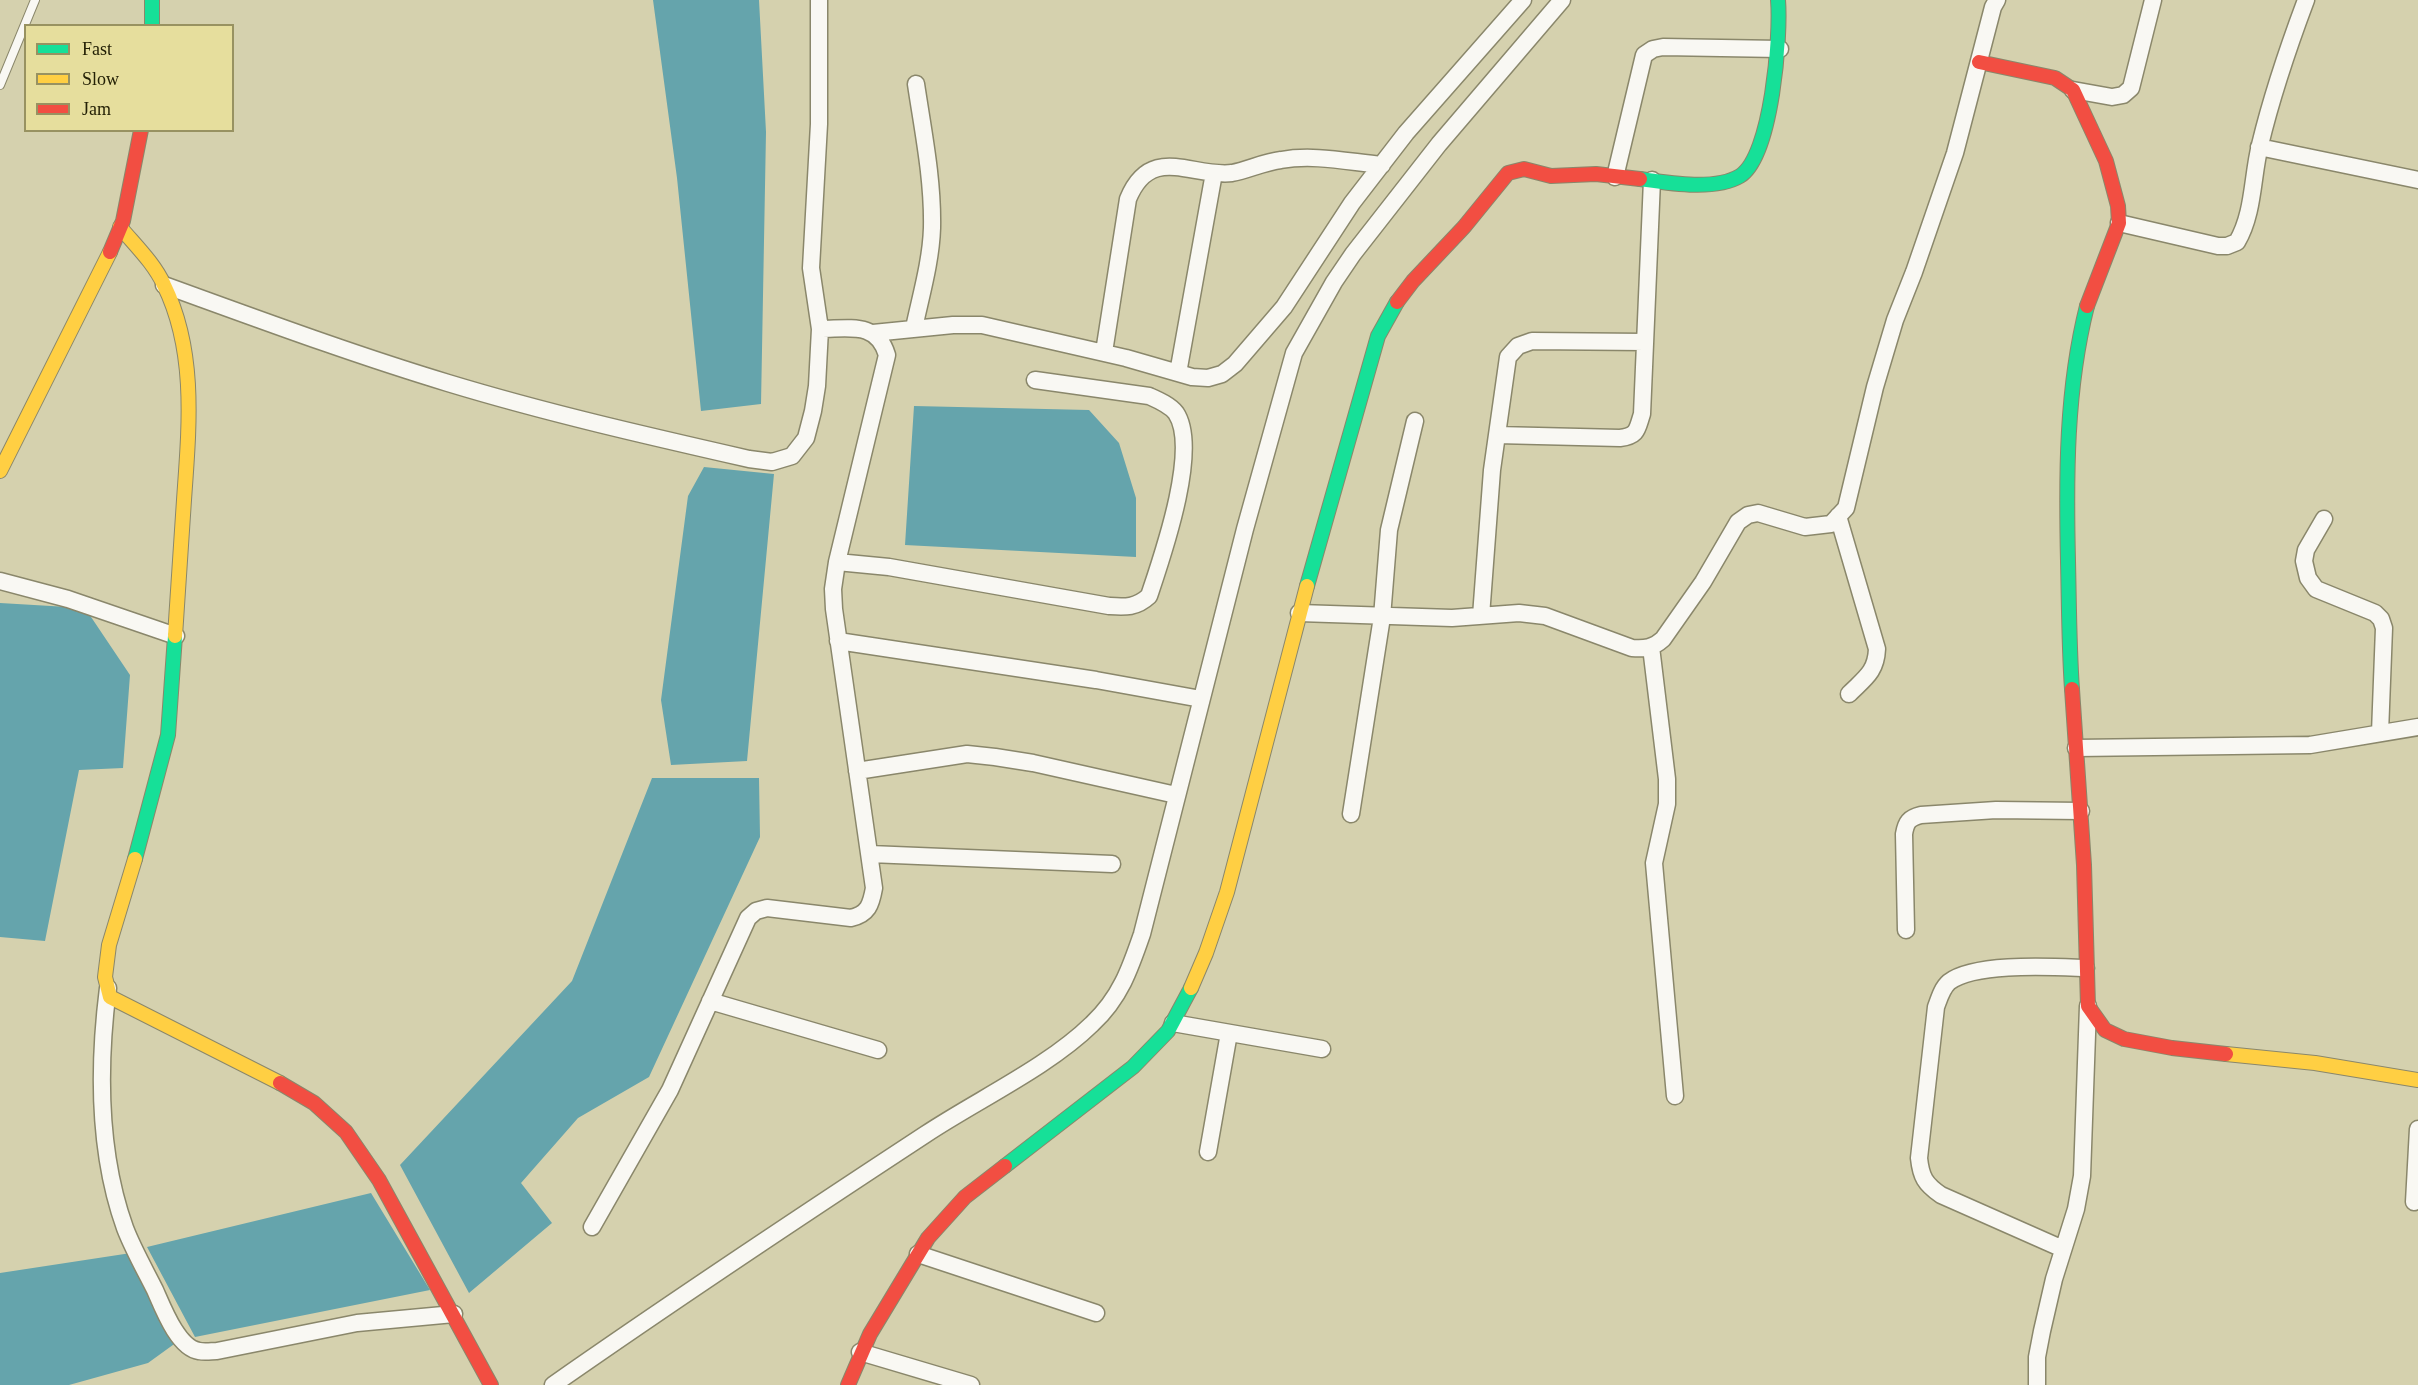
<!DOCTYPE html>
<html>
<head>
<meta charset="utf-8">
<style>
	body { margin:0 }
	#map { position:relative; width:2418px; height:1385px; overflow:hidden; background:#d5d1ae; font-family:Georgia,serif }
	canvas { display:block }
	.legend { position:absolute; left:24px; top:24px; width:210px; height:108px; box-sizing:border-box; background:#e6de9d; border:2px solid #989261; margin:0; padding:8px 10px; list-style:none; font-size:18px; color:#242106 }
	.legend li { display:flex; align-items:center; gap:12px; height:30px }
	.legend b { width:30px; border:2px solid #989261 }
</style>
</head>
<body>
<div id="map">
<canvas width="2418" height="1385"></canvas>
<ul class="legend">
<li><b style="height:8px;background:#16e098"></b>Fast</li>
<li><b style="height:8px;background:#ffcf43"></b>Slow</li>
<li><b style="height:8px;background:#f24e42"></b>Jam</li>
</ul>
</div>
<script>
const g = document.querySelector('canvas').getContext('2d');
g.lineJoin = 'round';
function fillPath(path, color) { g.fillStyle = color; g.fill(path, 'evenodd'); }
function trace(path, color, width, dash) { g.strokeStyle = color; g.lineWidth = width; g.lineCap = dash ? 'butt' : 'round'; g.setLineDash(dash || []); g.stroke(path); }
fillPath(new Path2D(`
	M653,0H759L766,132L761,404L701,411L677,178Z
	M914,406L1089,410L1119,443L1136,498V557L905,545Z
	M704,467L774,474L747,761L671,765L661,700L688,496Z
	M0,603L85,608L130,675L123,768L79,770L45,941L0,937Z
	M652,778H759L760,837L649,1077L578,1118L521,1183L552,1223L469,1293L400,1165L572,981Z
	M371,1193L430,1290L195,1337L147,1247Z
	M131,1253L177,1342L148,1363L69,1385H0V1273Z`), '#65a4ac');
const lane = new Path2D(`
	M0,85L35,0`);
const street = new Path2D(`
	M2073,90L2112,97L2123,95L2131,88L2153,0
	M2259,147L2418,180
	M1615,177L1644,55L1653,49L1663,47L1780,49
	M2119,223L2218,246H2227L2237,242C2254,213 2252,177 2260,145C2272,95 2288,48 2306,0
	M164,285C258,319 352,354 448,383C547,413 648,436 749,459L772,462L792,456L806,438L813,411L817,386L820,329L811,268L819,124V0
	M914,328C921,295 931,261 932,228C933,179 923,131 916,84
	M873,333L953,325H982L1126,358L1192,377L1208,378L1222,374L1235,364L1284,307L1352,203L1406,133L1523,0
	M1104,352L1128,199C1151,143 1192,178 1232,173C1248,170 1264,162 1281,160C1314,154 1349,162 1382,165
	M1178,373L1214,173
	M1497,435L1620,438C1638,436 1637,429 1642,414L1652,180
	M1838,516L1877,649C1876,672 1865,678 1849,694
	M2324,519L2306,550L2304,561L2308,578L2316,589L2375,613L2381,619L2384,628L2380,733
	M837,562L889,567L1109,606C1125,607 1136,608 1149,596C1162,557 1200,449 1176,413C1170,405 1158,400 1149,396L1035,380
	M0,581L68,599L176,636
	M1299,613L1452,618L1519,613L1545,616L1632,648C1645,649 1653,648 1663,639L1703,582L1738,522L1748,515L1758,513L1805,527L1831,524L1846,508L1875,387L1895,320L1914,272L1955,153L1993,7L1997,0
	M1481,616L1492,470L1508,357L1518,346L1532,341L1645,342
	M838,641L1096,680L1201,699
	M1651,647L1667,779V804L1654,863L1675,1096
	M2076,748L2310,745L2418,727
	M857,771L967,754L995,757L1033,763L1176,795
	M1351,814L1382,617L1389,530L1415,421
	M870,854L1112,864
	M1906,930L1904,834C1906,822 1909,818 1921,815L1996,810L2081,811
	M108,988C98,1067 98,1153 125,1228C133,1249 145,1270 155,1290C163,1308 178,1348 199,1351C205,1352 212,1351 217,1351L357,1323L454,1314
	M710,1001L878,1050
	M1173,1023L1322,1049
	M1208,1152L1229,1033
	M2414,1202L2418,1129
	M592,1227L670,1090L748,918L756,911L767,908L851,918C868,914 871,905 874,888L834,609L833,589L837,562L887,355C877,321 849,329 820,329
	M2063,1249L1941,1195C1925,1184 1921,1177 1919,1158L1936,1007C1939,999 1942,988 1949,982C1975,962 2054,967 2086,968
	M918,1254L1096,1313
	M860,1352L971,1385
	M553,1385C676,1299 801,1216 926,1134C979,1099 1048,1067 1092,1024C1120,998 1130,969 1142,934L1245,529L1294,353L1334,282L1353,254L1439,144L1562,0
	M2037,1385V1357L2042,1331L2054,1279L2076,1209L2082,1176L2088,1006`);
const fast = new Path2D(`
	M152,0V26
	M1640,179C1668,183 1715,191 1740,176C1772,156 1781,35 1778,0
	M1307,586L1378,336L1397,302
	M2072,689C2069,646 2069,603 2068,561C2066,476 2066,389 2087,306
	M135,859L168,735L175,636
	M1005,1166L1133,1067L1168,1031L1191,988`);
const slow = new Path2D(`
	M120,227C135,245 154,263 164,285C197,352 189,428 184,500C181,545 178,591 175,636
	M0,471L110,252
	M135,859L109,945L105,977L110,997L280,1083
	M1191,988L1206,953L1227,892L1307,586
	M2226,1054L2315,1063L2418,1080`);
const jam = new Path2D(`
	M1979,62L2055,78L2073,90L2106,161L2118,206L2119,223L2087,306
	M110,252L123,221L141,130
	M1397,302L1413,281L1464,227L1508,173L1524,169L1551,176L1596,174L1640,179
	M2072,689L2084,865L2088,1006L2105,1030L2124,1039L2172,1048L2226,1054
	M280,1083L314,1103L346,1132L379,1180L491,1385
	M848,1385L870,1334L928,1238L965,1197L1005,1166`);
trace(lane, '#8a876b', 10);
trace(street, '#8a876b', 19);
trace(fast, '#8a876b', 16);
trace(slow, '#8a876b', 16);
trace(jam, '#8a876b', 16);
trace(lane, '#f9f8f3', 8);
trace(street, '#f9f8f3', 16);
trace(fast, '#16e098', 14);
trace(slow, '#ffcf43', 14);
trace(jam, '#f24e42', 14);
</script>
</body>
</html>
